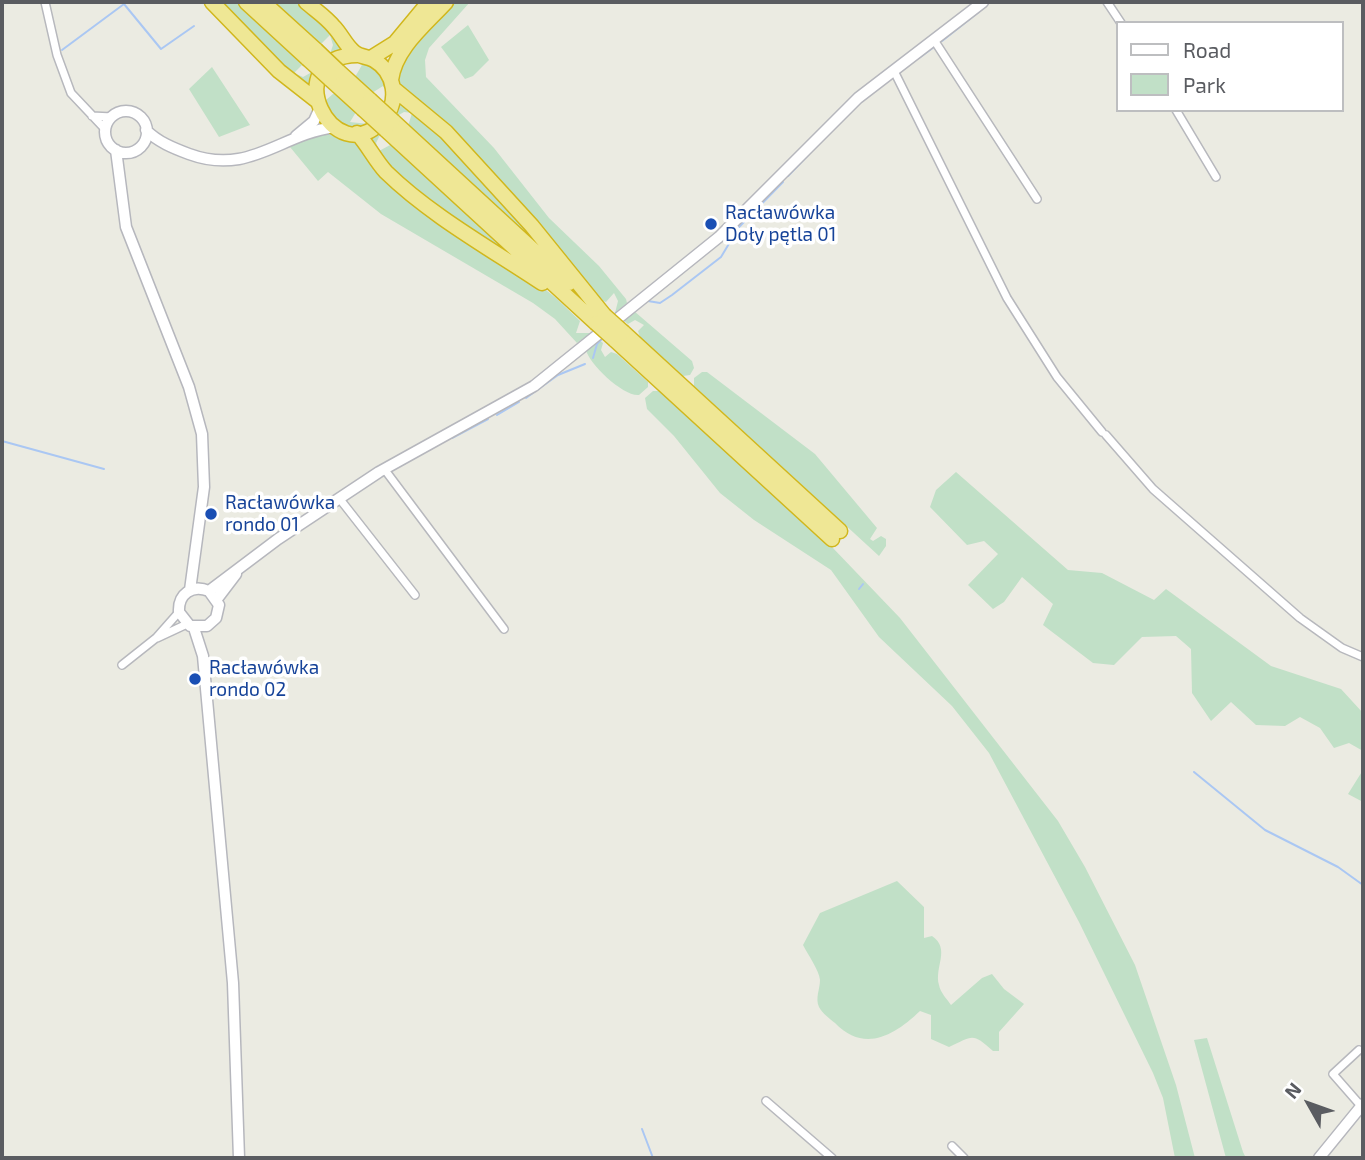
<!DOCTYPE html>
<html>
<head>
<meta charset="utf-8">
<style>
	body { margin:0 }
	#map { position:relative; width:1365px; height:1160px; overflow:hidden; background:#ebebe2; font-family:"Exo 2",sans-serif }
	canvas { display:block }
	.frame { position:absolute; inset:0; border:4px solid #5a5c61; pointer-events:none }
	.legend { position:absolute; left:1116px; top:21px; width:228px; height:91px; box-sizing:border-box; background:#fff; border:2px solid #bdbec0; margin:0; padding:9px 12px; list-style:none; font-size:21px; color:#5a5c61 }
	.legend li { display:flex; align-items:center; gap:14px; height:35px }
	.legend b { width:35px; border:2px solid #bdbec0 }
	.north { position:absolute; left:1274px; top:1069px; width:70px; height:70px; -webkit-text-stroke:5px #fff; paint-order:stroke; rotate:310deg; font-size:19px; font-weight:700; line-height:28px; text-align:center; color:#5a5c61 }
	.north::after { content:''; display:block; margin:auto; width:24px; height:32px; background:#5a5c61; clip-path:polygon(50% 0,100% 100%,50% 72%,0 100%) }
</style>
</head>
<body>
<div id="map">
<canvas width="1365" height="1160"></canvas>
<div class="frame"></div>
<ul class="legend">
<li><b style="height:9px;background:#fff"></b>Road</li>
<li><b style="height:19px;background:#c1e0c7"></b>Park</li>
</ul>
<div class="north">N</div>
</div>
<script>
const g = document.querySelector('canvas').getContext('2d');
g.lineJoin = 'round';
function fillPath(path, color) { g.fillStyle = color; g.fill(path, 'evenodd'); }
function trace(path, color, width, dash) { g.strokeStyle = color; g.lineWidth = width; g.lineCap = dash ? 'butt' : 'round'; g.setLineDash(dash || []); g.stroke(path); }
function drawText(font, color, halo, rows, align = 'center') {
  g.font = font + ' "Exo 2",sans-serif'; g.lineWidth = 7; g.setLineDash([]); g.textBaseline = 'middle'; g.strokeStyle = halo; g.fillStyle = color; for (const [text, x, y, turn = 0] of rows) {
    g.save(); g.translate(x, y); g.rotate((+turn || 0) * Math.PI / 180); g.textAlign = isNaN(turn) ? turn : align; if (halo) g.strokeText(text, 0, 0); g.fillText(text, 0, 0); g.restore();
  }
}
fillPath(new Path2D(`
	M217,2H236L299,60L302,65L294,73L303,77L312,72L315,75L311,87L290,75Z
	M273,2H299L323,22L346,50L332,56L330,54L333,45L330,35L321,44L316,42Z
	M451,2H470L429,48L425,60L426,77L494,148L549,218L599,266L626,299L627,303L615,313L618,301L614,293L606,302L600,300L400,86C390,55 433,23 451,2Z
	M468,25L489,60L473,76L465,79L441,47Z
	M350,61C375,61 393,80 386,105L387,92L383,86L372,93L355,77L362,65L354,61L340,64Z
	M212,67L250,125L219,137L189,89Z
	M323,82L326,100L333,94H337L356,112L350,122L368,124C336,136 322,110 323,82Z
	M398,102L433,125L553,260L408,126L412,113L404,112L397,116L394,113Z
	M332,132L355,140L556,298L580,321L576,333H591L577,343L555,319L533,303L381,214L328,172L318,181L290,147L316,134Z
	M377,132L380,135L376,143L379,151L392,144L524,266L471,233L393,173L366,136Z
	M634,311L692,361L694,368L690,375L683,376L640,337L638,331L644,325L635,320L628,324L622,319Z
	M598,339L603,343L601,350L605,357L611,352L617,354L648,382V387L639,395C624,397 589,364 586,350Z
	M702,372H707L815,454L877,528L870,539L873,541L881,536L886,539V546L879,556L694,386V378Z
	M659,391L832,547L900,618L1058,821L1085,867L1135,965L1176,1085L1195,1158H1175L1163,1098L1153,1073L1079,922L989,753L952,706L879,637L831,570L754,520L720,493L674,436L647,409L645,398L653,391Z
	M956,472L1068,570L1102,573L1154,600L1166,589L1271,666L1341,689L1363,713V751L1349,743L1334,748L1320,728L1300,717L1285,726L1256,725L1231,702L1211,721L1192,693L1191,649L1176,636L1142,637L1114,665L1093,663L1043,625L1053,604L1022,577L1004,602L993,609L968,585L998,554L984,541L967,545L930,507L936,490Z
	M1363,770V802L1348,794Z
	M897,881L924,907V938L932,936C951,949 934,967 939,985C940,992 947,999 951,1005L982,978L992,974L1004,989L1024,1004L999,1032V1051H993C972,1032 973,1036 949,1047L931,1039V1015L920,1011C894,1036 864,1053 835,1023C830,1019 822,1013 819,1007C815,998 820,989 820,980C819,970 808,955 803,945L820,913Z
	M1207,1038L1243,1152L1246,1158H1226L1194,1040Z`), '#c1e0c7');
trace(new Path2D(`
	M942,41L980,11
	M62,50L124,4L161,49L194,26
	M919,58L934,47
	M788,176L809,154
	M648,301L660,303L672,295L721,257L739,227L783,182
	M593,358L597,344L603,338
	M526,398L558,375L585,364
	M497,415L519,402
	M452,438L488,419
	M2,441L104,469
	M859,589L863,584
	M1194,772L1265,830L1338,867L1363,885
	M642,1129L653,1158`), '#aac7f3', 2);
const street = new Path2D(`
	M45,2L57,55L71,93L105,129
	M1107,2L1121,23
	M934,40L1037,199
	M894,71L1007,298L1057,377L1102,432
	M1176,110L1216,177
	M92,116L112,117
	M1106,435L1153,489L1300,618L1342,648L1363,657
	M385,470L504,629
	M339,498L415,595
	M157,638L187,624
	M122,665L156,638L179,612
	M1359,1050L1333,1074L1361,1106
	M766,1101L832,1158
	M952,1146L964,1158`);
const secondary = new Path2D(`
	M105 132a21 21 0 1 1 42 0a21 21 0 1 1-42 0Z
	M146,130C158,142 173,148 189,154C249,176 279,135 334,127
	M296,136L314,121L319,110
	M116,150L126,227L189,387L202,434L204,487L190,590
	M209,591L219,605L216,618L207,626H190L179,612C178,594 192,584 209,591L278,539L379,472L534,386L719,237L858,98L983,2
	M217,599L236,574
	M194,628L203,656L233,983L239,1158
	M1319,1158L1363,1104`);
const highway = new Path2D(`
	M212,2L279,71L316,100
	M246,2L308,59
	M263,2L316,50
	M306,2C315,10 326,17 334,27C341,34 346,46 354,52C359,57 367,56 374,60C395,72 400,102 383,120C333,175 276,57 357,55
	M371,58L395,43L429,2
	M338,71L370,100
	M330,79L363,109
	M391,80C395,48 426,24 446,2
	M394,89L446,132L532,226L604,315
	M393,121L569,283
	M386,130L596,323
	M357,133C368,145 375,160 386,172C430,215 491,249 542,283
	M623,332L840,531
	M615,340L832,539`);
trace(street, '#b7b8bd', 10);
trace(secondary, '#b6b7bd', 13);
trace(highway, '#d1b71c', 17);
trace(street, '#fff', 7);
trace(secondary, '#fff', 10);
trace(highway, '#efe795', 14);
const highwayBridge = new Path2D(`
	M316,50L338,71
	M308,59L330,79
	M370,100L393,121
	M363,109L386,130
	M604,315L623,332
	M596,323L615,340`);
trace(highwayBridge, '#d1b71c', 17, []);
trace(highwayBridge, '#efe795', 14);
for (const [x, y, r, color] of [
	[711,224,7,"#1a4fb4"],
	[211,514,7,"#1a4fb4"],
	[195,679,7,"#1a4fb4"]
]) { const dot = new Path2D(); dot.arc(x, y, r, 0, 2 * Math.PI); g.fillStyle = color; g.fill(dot); trace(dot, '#fff', 2.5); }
drawText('19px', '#164399', '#fff', [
	["Racławówka",725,213],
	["Doły pętla 01",725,235],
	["Racławówka",225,503],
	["rondo 01",225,525],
	["Racławówka",209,668],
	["rondo 02",209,690]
], 'left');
</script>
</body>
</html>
